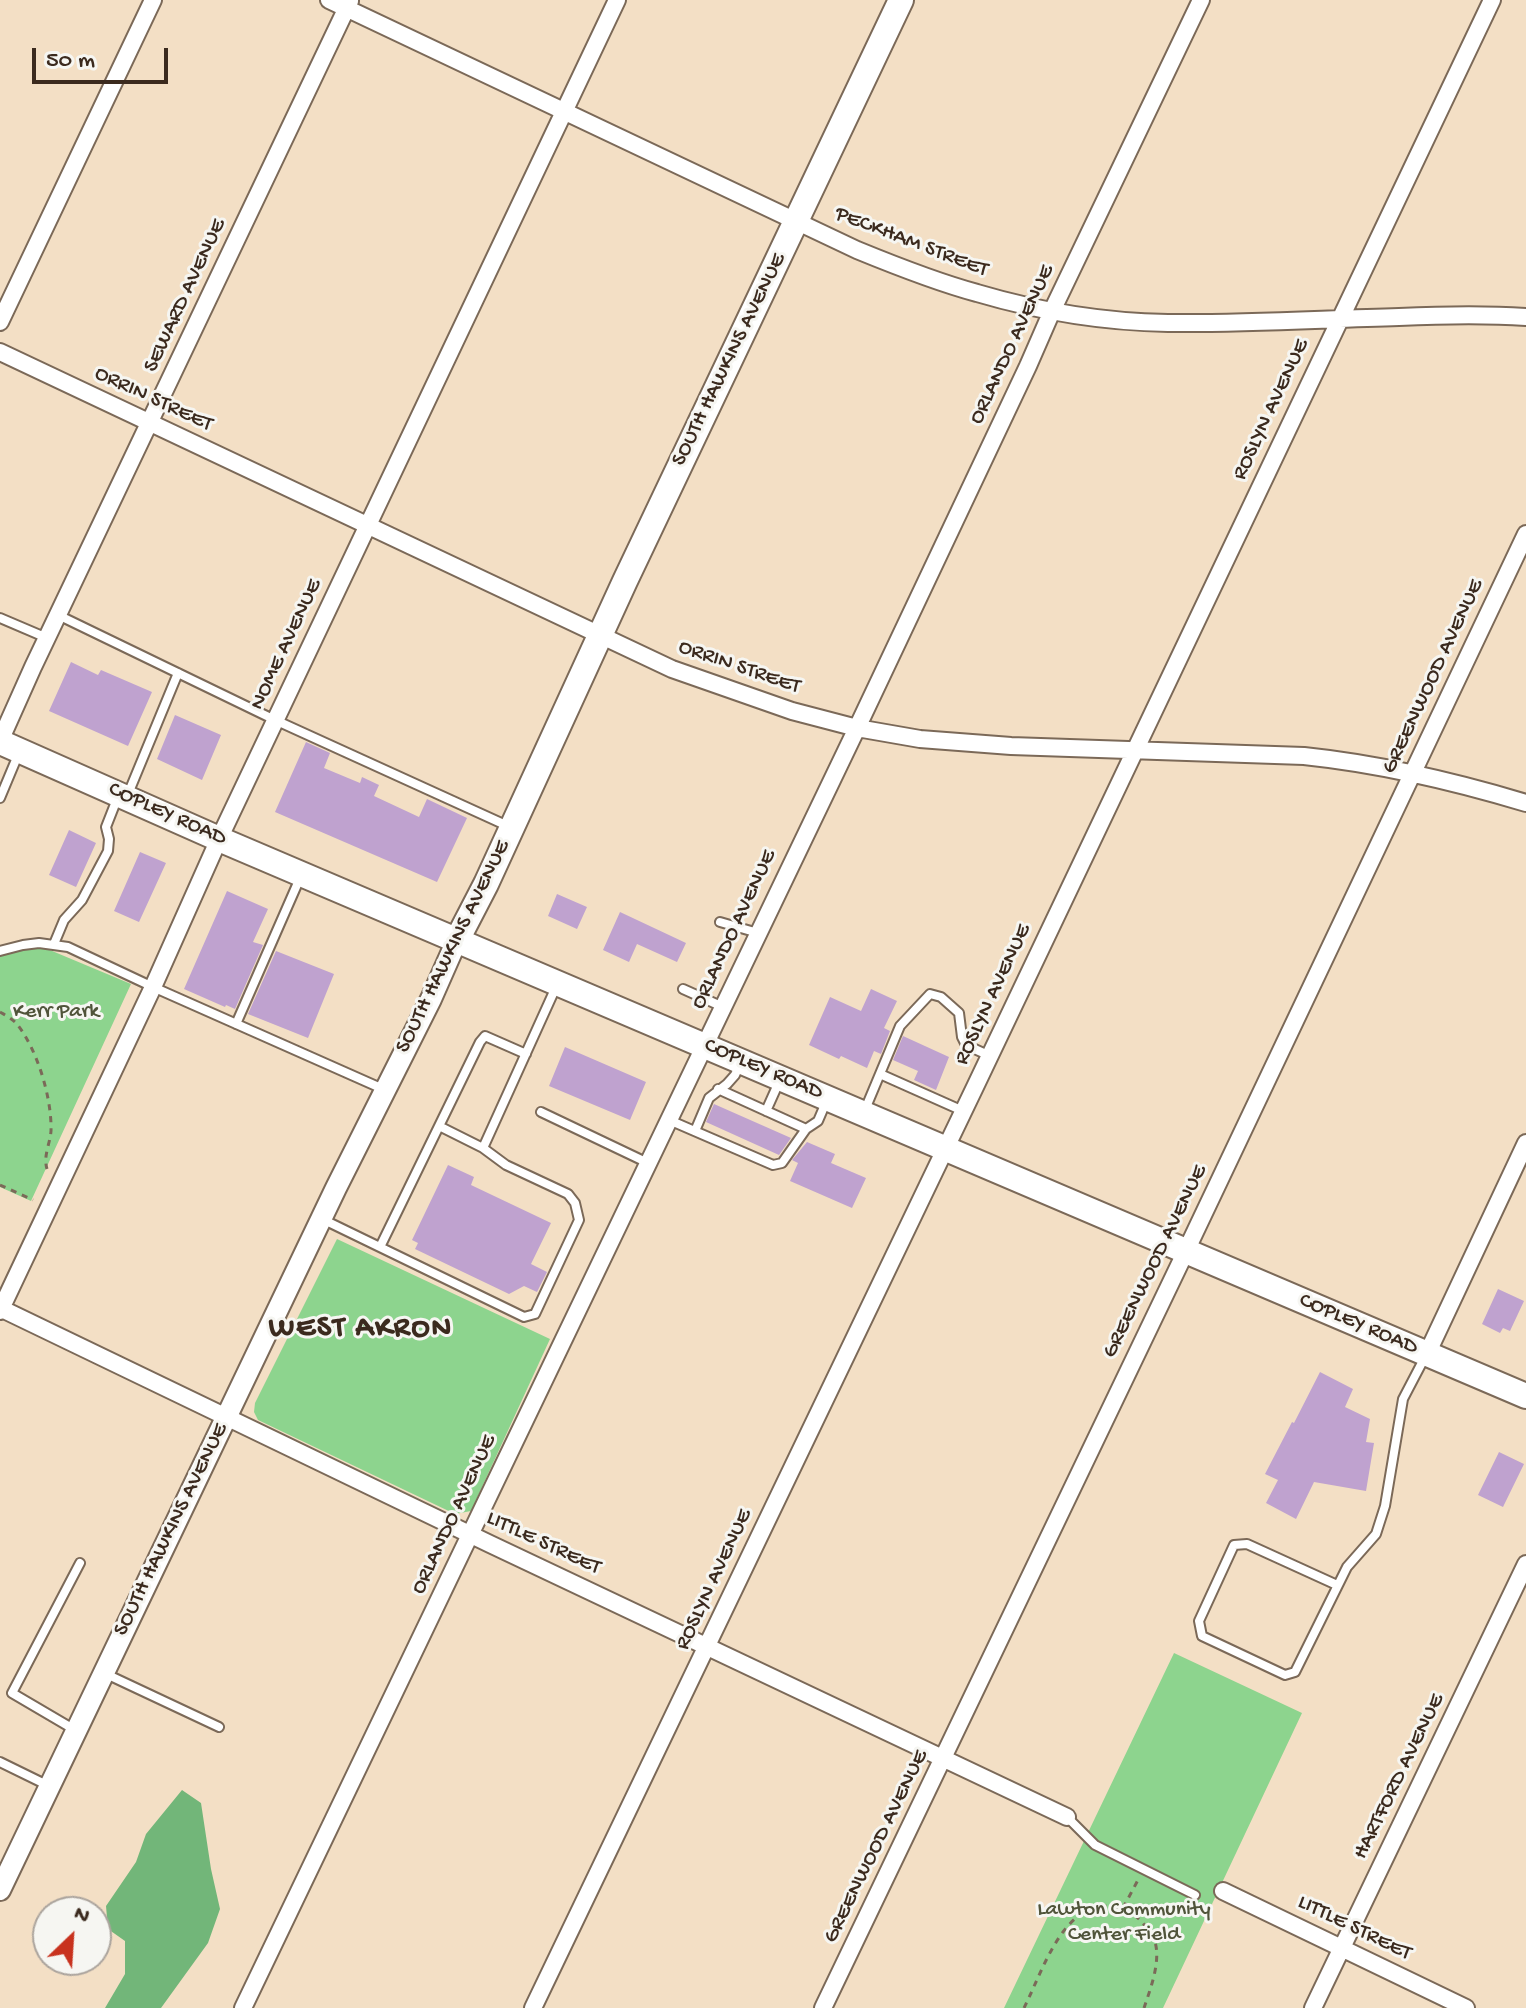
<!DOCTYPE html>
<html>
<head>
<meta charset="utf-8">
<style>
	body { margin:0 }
	#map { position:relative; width:1526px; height:2008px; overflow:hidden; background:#f3dfc5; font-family:"Gochi Hand",sans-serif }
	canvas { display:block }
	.north { position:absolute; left:32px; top:1896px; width:80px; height:80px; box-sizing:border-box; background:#f6f6f2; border:2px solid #aba49d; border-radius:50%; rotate:25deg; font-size:22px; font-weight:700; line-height:32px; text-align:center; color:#3b2a1e }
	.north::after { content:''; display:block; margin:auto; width:28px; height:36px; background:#c8321e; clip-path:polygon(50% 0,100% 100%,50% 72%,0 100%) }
	.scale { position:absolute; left:32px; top:48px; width:136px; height:36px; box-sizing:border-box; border:4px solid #3b2a1e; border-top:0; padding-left:10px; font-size:24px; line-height:28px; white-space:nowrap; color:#3b2a1e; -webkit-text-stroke:6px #f6f6f2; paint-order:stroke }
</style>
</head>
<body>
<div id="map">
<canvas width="1526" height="2008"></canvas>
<div class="north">N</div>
<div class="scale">50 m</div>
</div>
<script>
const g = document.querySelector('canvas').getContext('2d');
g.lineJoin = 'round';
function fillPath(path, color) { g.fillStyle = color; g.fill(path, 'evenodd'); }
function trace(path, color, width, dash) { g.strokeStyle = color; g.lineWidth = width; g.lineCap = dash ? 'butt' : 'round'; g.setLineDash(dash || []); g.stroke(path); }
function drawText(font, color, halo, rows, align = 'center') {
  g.font = font + ' "Gochi Hand",sans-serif'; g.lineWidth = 6; g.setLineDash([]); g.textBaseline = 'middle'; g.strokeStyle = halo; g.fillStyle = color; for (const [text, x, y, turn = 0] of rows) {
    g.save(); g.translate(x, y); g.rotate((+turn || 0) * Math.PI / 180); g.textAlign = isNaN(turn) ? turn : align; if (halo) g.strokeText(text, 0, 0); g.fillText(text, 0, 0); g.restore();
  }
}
fillPath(new Path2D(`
	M45,948L131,984L31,1201L0,1187V955L23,949Z
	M337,1239L550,1339L471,1511L455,1514L258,1420L254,1412L255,1403Z
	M1174,1653L1302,1713L1163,2008H1004Z`), '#8dd48e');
fillPath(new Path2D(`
	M182,1790L201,1803L211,1869L220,1909L208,1943L161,2008H105L125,1974V1941L108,1929L106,1906L136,1862L146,1834Z`), '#72b679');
fillPath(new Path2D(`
	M71,662L98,675L101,670L152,692L128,746L49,711Z
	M175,715L221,735L202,780L157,759Z
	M306,742L330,753L324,768L360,783L362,777L379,785L374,796L419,817L427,799L467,818L437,882L275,812Z
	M69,830L96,843L76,887L49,875Z
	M140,852L166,863L139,922L114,911Z
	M227,891L268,909L253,942L263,945L235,1009L226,1005L225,1007L184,989Z
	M557,894L587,907L577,929L548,916Z
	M620,912L686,943L677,962L637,944L629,962L603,950Z
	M276,951L334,974L308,1038L248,1014Z
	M871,989L897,1001L884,1028L890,1031L881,1054L874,1051L867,1068L841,1056L839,1059L809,1045L830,997L861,1011Z
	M903,1036L949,1057L936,1090L914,1080L918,1071L893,1060Z
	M565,1047L646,1082L630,1120L549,1086Z
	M714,1104L791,1138L779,1155L706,1122Z
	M807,1142L835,1154L831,1163L866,1178L852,1208L790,1181L798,1163L792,1160Z
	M448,1165L474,1177L471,1185L551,1223L531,1264L547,1272L537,1292L524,1286L509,1294L415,1249L418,1243L412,1240Z
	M1498,1289L1524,1301L1510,1331L1503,1328L1500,1333L1482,1324Z
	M1320,1372L1353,1389L1345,1407L1370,1419L1366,1442L1374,1443L1366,1491L1314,1482L1296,1519L1266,1503L1278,1480L1265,1474L1292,1422L1294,1423Z
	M1499,1452L1524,1464L1503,1507L1478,1495Z`), '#bfa2cf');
const service = new Path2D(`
	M58,615L275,720L510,827
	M0,618L47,638
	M128,794L178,673
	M0,798L18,755
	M720,922L758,933
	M54,944L64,920L82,900L108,851L109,839L106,827L117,799
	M0,951L23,945L39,943L68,947L153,987L383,1089
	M683,989L723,1007
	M236,1024L300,878
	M880,1074L963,1111
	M718,1089L806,1129
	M766,1111L779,1082
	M541,1112L648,1163
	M864,1112L900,1026L930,994L941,997L959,1013L962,1037L966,1045L990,1056
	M669,1120L773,1165L782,1163L806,1129L818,1121L827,1100
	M439,1126L483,1148
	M695,1131L709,1098L727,1084L735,1075L740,1064
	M322,1219L524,1317L535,1314L579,1220L575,1203L568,1194L506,1165L483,1148L556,987
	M380,1247L480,1042L485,1036L526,1054
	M1337,1585L1247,1544L1234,1545L1199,1621L1202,1636L1285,1675L1295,1672L1347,1567L1376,1534L1385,1506L1403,1399L1426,1355
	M104,1673L219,1727
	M75,1730L12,1693L80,1563
	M0,1762L49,1786
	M1067,1817L1095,1845L1195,1895`);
const minor = new Path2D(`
	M329,0L857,250C896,266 936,282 977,293C1038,311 1105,322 1168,323C1245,324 1322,319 1399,317C1441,315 1484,314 1526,317
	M0,322L153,0
	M0,352L672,669L792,711L857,728L920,739L1011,746L1304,756C1380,764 1453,781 1526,803
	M0,741L33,667L350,1
	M0,1308L490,1544L1067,1817
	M0,1311L153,987L219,839L617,0
	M1427,1354L1526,1143
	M1223,1891L1466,2008
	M243,2008L857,728L1028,366L1052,311L1201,0
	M533,2008L975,1087L1492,0
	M823,2008L1186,1251L1526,534
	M1313,2008L1526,1564`);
const tertiary = new Path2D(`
	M0,1890L336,1188L431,999L457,940`);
const secondary = new Path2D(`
	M0,742L219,839L1526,1396
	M457,940L486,884L625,581L901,0`);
trace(service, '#7b6958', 12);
trace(minor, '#7b6958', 20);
trace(tertiary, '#7b6958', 24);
trace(secondary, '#7b6958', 28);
trace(new Path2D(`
	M0,1012C5,1015 11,1018 16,1023C37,1048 52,1098 51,1131C50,1144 43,1156 47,1169
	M0,1185L33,1200
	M1123,1908L1138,1880
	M1024,2008C1038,1980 1052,1938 1076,1918C1101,1897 1134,1905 1149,1932C1151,1935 1154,1938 1155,1942C1161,1962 1150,1990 1144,2008`), '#7b6958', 3, [6, 6]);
trace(service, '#fff', 8);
trace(minor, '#fff', 16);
trace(tertiary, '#fff', 20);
trace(secondary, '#fff', 24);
drawText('22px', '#3b2a1e', '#f6f6f2', [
	["PECKHAM STREET",911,243,21],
	["SEWARD AVENUE",186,296,-65],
	["ORLANDO AVENUE",1013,345,-65],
	["SOUTH HAWKINS AVENUE",730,360,-64],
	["ORRIN STREET",153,400,25],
	["ROSLYN AVENUE",1272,410,-65],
	["NOME AVENUE",287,645,-65],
	["ORRIN STREET",739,668,19],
	["GREENWOOD AVENUE",1434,677,-65],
	["COPLEY ROAD",167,815,24],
	["ORLANDO AVENUE",735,930,-65],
	["SOUTH HAWKINS AVENUE",454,947,-64],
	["ROSLYN AVENUE",994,995,-65],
	["COPLEY ROAD",763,1070,23],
	["GREENWOOD AVENUE",1156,1262,-64],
	["COPLEY ROAD",1358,1325,23],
	["ORLANDO AVENUE",455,1515,-65],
	["SOUTH HAWKINS AVENUE",172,1530,-64],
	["LITTLE STREET",543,1544,25],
	["ROSLYN AVENUE",715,1580,-65],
	["HARTFORD AVENUE",1400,1777,-64],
	["GREENWOOD AVENUE",877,1847,-64],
	["LITTLE STREET",1354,1929,26]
]);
drawText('22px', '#50543a', '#f6f6f2', [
	["Kerr Park",56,1013],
	["Lawton Community",1124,1911],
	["Center Field",1124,1936]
]);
g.letterSpacing = '2px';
drawText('bold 30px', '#3b2a1e', '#f6f6f2', [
	["WEST AKRON",361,1330]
]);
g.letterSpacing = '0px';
</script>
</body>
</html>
